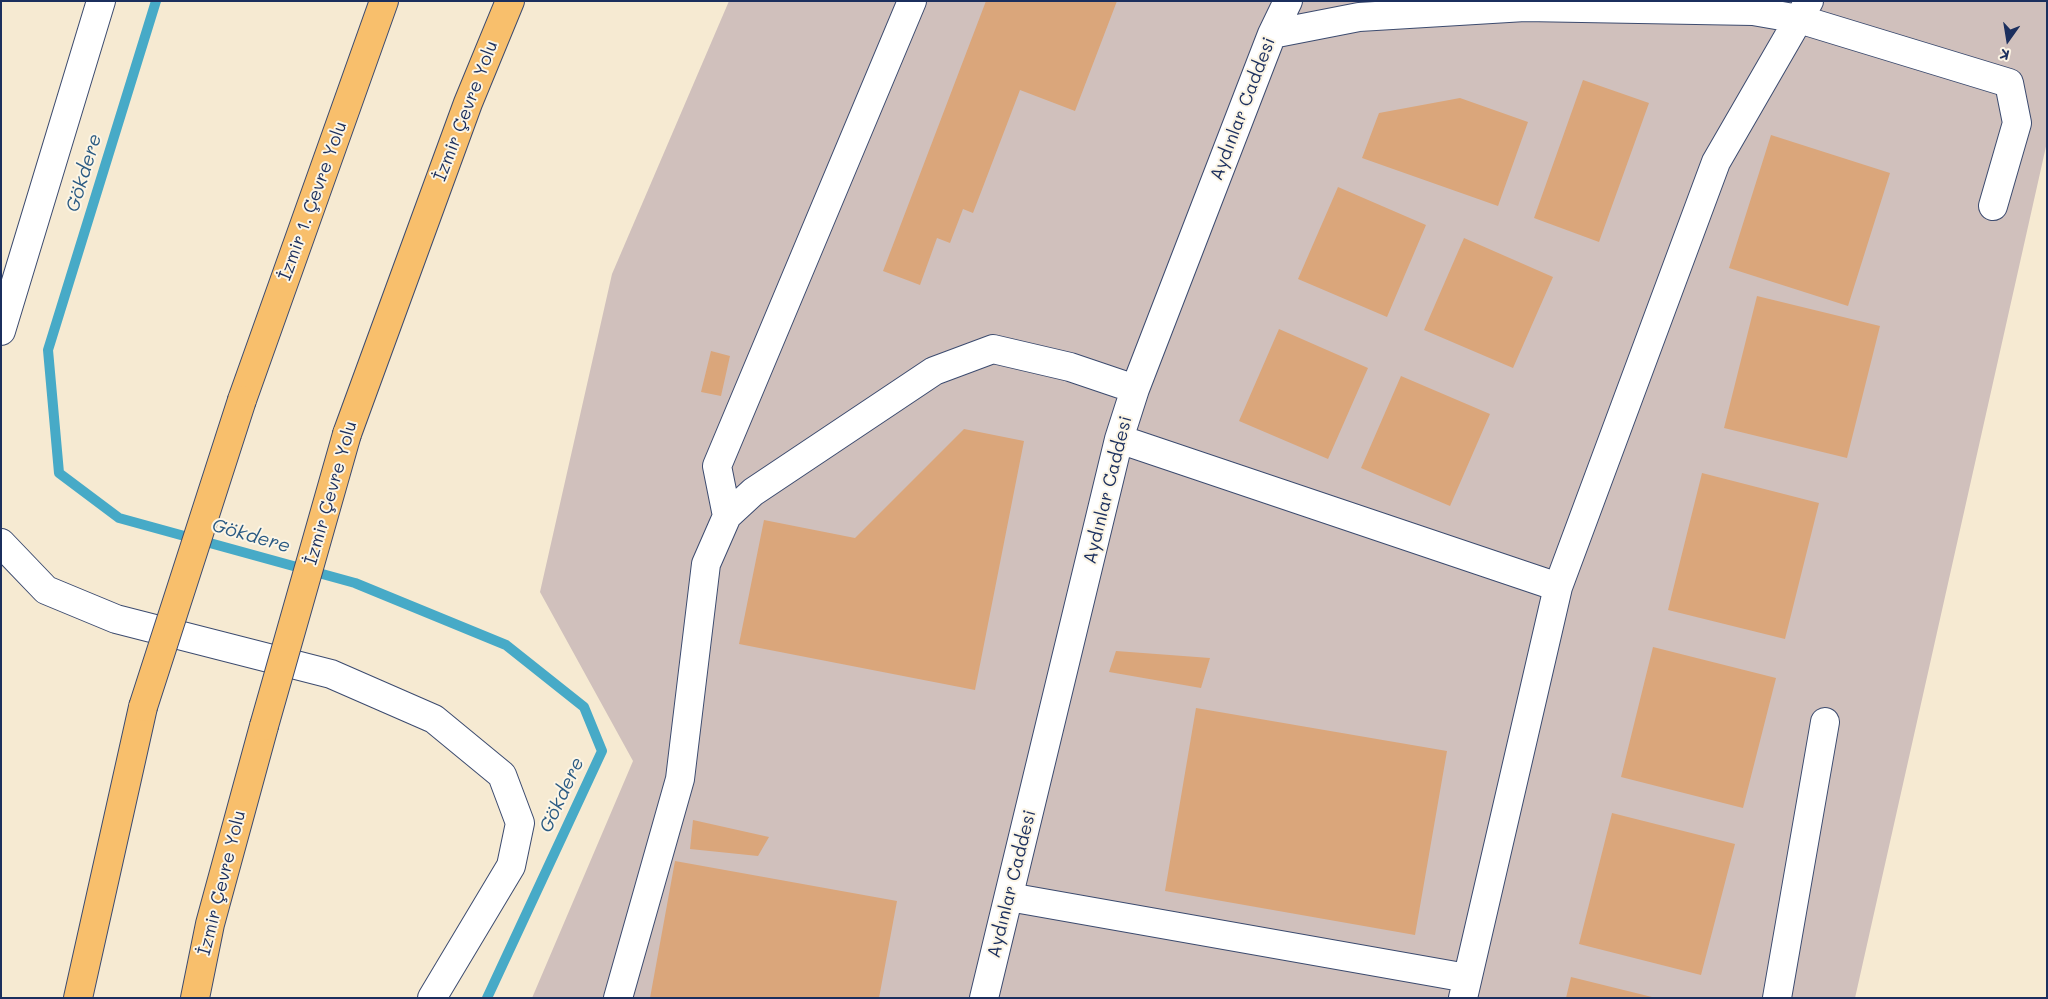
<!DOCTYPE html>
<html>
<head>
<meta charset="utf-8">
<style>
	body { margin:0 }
	#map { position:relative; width:2048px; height:999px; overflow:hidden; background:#f6ead2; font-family:Mali,sans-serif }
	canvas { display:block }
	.frame { position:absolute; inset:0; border:2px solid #1b2f5e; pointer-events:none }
	.north { position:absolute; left:1983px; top:15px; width:50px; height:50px; -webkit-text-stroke:4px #fcf5e5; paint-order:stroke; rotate:193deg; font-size:14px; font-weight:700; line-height:20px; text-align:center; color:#1b2f5e }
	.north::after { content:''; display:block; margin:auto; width:18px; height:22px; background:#1b2f5e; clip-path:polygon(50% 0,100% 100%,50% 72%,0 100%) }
</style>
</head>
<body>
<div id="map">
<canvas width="2048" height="999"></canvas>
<div class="frame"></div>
<div class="north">K</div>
</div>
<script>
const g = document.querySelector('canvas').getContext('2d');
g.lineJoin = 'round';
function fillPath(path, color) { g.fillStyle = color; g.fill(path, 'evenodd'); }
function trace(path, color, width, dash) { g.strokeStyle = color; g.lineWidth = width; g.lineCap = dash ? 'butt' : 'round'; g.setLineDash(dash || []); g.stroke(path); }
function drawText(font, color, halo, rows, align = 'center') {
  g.font = font + ' Mali,sans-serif'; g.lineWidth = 4; g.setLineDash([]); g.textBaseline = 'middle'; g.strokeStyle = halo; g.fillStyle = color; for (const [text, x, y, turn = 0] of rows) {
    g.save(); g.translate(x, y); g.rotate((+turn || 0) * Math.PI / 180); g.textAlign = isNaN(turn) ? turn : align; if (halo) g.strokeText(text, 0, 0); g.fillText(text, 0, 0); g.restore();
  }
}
fillPath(new Path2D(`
	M729,1H2047V142L1855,998H532L633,761L540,592L612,274Z`), '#d0c0bc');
trace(new Path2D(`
	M156,1L48,350L59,473L119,518L355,583L506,645L584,707L602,751L487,998`), '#47aac7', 10);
fillPath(new Path2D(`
	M986,1H1117L1075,111L1020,90L973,213L963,209L950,243L937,238L920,285L883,271Z
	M1583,80L1649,103L1599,242L1534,218Z
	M1460,98L1528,122L1498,206L1362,158L1379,113Z
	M1771,135L1890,173L1848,306L1729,268Z
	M1338,187L1426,225L1387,317L1298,279Z
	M1464,238L1553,277L1513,368L1424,330Z
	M1757,296L1880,326L1847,458L1724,428Z
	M1279,329L1368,368L1328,459L1239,421Z
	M711,351L730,356L721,396L701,392Z
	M1401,376L1490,414L1450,506L1361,468Z
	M964,429L1024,441L975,690L739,644L764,520L855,538Z
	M1702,473L1819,503L1785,639L1668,610Z
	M1653,647L1776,678L1743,808L1621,777Z
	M1116,651L1210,658L1201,688L1109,672Z
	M1196,708L1447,751L1415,935L1165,891Z
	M1612,813L1735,844L1701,975L1579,944Z
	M693,820L769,837L758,856L690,849Z
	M675,861L897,901L879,998H650Z
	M1571,977L1652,997V998H1566Z`), '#daa67b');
const minor = new Path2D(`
	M1272,34L1359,17L1525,7L1753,11L1799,19L2009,83L2017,123L1993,206
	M1,331L101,1
	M1119,439L1558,587
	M727,516L717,466L912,1
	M1,543L46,590L116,619L331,674L434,719L502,775L520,823L511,866L432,998
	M1009,897L1467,978
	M618,998L680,779L706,564L727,516L753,492L934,371L993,349L1070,367L1135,389
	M984,998L1119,439L1135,389L1272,34L1288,1
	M1463,998L1558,587L1716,162L1809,1
	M1777,998L1825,722`);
const highway = new Path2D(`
	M242,400L384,1
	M347,434L468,103L510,1
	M78,998L143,707
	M195,998L210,924L264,726`);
trace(minor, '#3c4b6f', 30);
trace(highway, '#3c4b6f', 30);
trace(minor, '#fff', 28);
trace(highway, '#f8bf6c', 28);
const highwayBridge = new Path2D(`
	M143,707L242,400
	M264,726L347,434`);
trace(highwayBridge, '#3c4b6f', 30, []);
trace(highwayBridge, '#f8bf6c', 28);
drawText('18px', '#1b2f5e', '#fcf5e5', [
	["Aydınlar Caddesi",1243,109,-69],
	["İzmir Çevre Yolu",466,111,-69],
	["İzmir 1. Çevre Yolu",313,201,-70],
	["Aydınlar Caddesi",1108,490,-76],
	["İzmir Çevre Yolu",331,493,-74],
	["İzmir Çevre Yolu",222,883,-76],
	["Aydınlar Caddesi",1012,884,-76]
]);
drawText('italic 19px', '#2a5a83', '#fcf5e5', [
	["Gökdere",84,173,-73],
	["Gökdere",251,536,16],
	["Gökdere",562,795,-65]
]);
</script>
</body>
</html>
